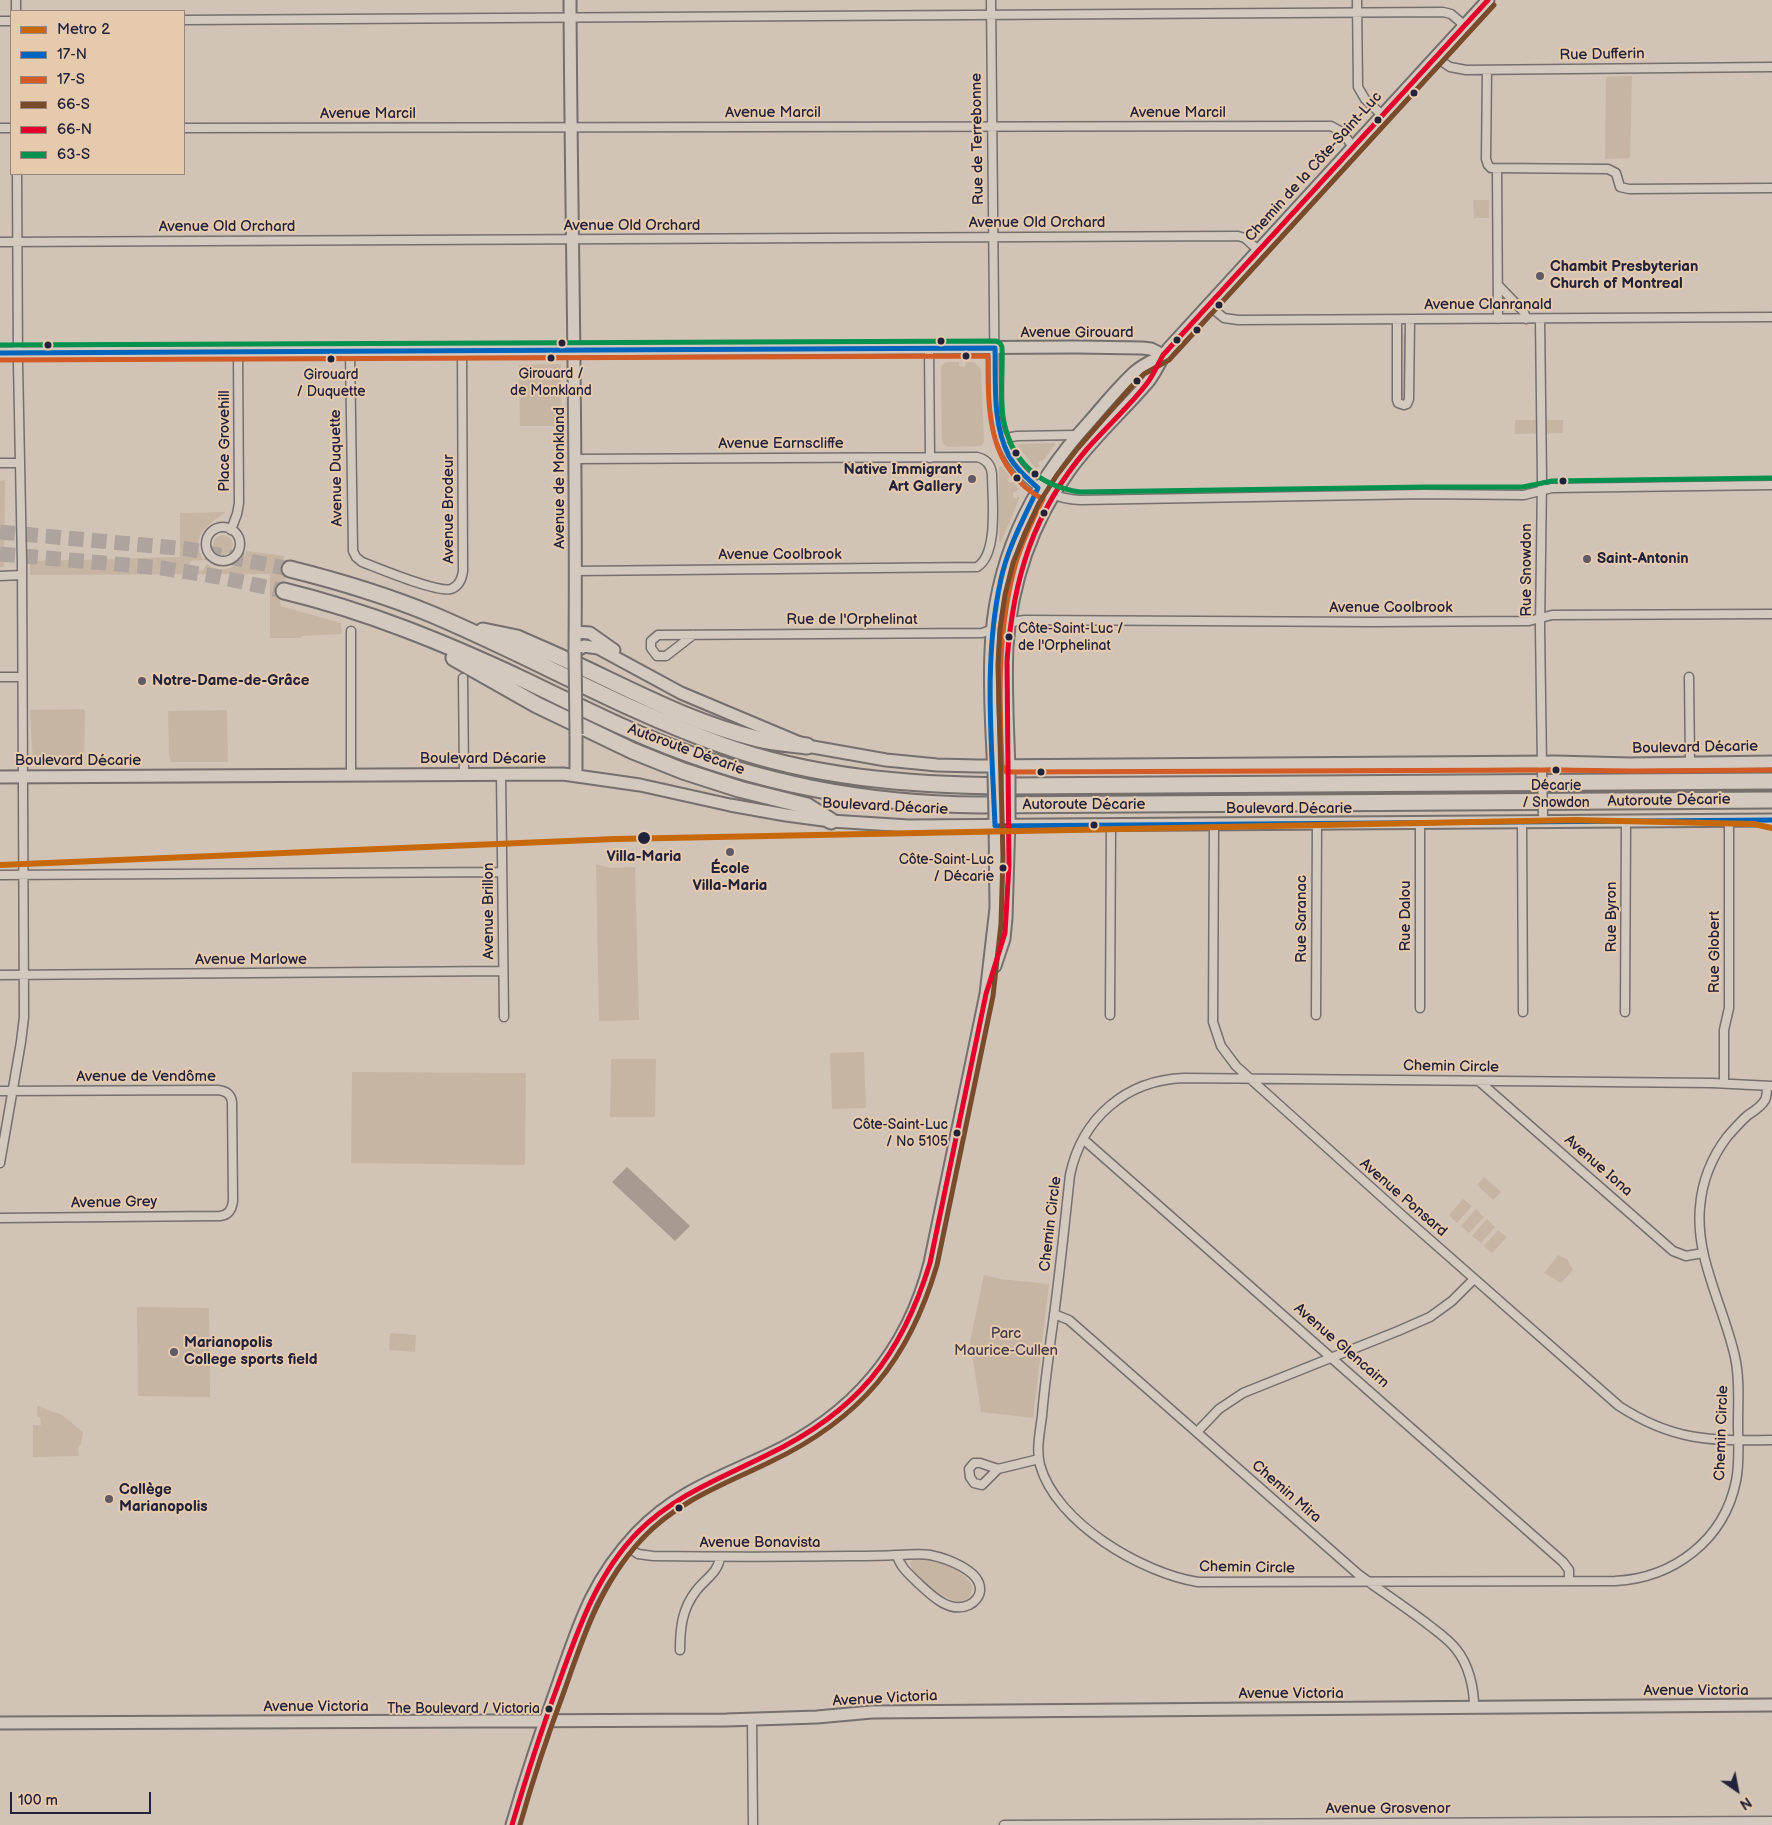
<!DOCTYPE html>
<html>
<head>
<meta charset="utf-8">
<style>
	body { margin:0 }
	#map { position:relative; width:1772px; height:1825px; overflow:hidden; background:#d1c3b5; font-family:"Balsamiq Sans",sans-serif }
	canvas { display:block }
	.legend { position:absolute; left:10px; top:10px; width:175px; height:165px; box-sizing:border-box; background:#e6caad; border:1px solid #98877f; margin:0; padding:6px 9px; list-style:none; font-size:15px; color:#22223b }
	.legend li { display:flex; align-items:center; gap:10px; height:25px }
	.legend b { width:25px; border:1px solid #98877f }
	.north { position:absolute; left:1712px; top:1765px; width:50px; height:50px; -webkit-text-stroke:4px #e6caad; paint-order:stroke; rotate:147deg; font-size:14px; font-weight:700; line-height:20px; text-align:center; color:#22223b }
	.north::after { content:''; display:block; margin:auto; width:18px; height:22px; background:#22223b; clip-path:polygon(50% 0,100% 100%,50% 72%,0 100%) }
	.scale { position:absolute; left:10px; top:1792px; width:141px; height:22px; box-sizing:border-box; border:2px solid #22223b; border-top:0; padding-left:6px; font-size:15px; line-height:18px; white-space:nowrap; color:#22223b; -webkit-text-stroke:4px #e6caad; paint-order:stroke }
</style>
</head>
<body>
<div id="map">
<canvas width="1772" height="1825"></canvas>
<ul class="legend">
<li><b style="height:6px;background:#c7690a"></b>Metro 2</li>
<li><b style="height:6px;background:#0065bd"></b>17-N</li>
<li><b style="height:6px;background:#d35b26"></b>17-S</li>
<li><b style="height:6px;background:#7a4b2a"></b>66-S</li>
<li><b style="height:6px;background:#e4002b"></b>66-N</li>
<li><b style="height:6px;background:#05924e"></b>63-S</li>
</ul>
<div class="north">N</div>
<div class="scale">100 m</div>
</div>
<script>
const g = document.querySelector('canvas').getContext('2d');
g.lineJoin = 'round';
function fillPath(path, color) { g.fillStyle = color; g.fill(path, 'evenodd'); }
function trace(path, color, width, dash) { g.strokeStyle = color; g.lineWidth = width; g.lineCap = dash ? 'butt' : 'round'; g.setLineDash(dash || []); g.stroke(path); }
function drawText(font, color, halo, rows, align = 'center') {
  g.font = font + ' "Balsamiq Sans",sans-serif'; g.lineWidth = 4; g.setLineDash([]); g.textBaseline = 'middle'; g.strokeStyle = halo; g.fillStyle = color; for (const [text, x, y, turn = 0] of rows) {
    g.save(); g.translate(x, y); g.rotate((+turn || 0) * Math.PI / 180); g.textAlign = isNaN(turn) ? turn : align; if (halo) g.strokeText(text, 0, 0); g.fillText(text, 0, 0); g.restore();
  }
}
fillPath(new Path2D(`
	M1632,76L1630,158L1605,159L1606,77Z
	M1473,200H1489V218H1474Z
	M1404,333L1406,335V400L1404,401L1402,399L1401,335Z
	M946,362H959V366L965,367L966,362H974L981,369L984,441L981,446L948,447L943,444L942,441L941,368L942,365Z
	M561,364V426H520L519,365Z
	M1515,420H1563V433L1515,434Z
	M1054,443L1055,445L1042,462L1040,460L1038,464L1040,466L1036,469L1018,446L1020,444Z
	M1001,466L1010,477L1007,479L1010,483L1013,482L1019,489L1013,493V497L1015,498L1020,497L1001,542H999V467Z
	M5,480L4,567H0V481Z
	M226,512C207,525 190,535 203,560L190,561V570H203L207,564C222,575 240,568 247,551L284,556L283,566L287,569L280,600L281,606L341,623L342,634L301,636V638H270V574L30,575V561L180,557V513Z
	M213 545a10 10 0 1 1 20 0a10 10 0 1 1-20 0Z
	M83,709L85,711L84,764H62L61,762H56V764H33L30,710Z
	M227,710L228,762H171L169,755L168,711Z
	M596,864L611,868L635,867L639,1020L599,1021Z
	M864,1052L866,1108L832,1109L830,1053Z
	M611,1059H656L655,1117H610Z
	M352,1072L526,1073L525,1165L351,1163Z
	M1484,1177L1501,1192L1493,1200L1477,1185Z
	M1463,1199L1472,1206L1457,1223L1449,1215Z
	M1476,1209L1484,1217L1469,1233L1461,1226Z
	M1487,1219L1495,1227L1481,1243L1472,1236Z
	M1498,1230L1507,1237L1492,1253L1484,1246Z
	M1558,1255L1567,1259L1573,1270L1561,1283L1544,1273Z
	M984,1275L1000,1279L1049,1284L1033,1418L981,1412L970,1341Z
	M137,1307L209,1308L210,1397L138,1396Z
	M390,1333L416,1335L415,1352L389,1350Z
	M37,1406L62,1415L83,1432L81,1445L78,1446L79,1456L33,1457V1425H41L40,1417H37Z
	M914,1559C935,1558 961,1567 972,1585C973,1625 913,1581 910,1563Z`), '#c7b5a4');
fillPath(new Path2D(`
	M627,1167L690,1226L675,1241L612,1182Z`), '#a99a91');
trace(new Path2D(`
	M0,532L188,549L290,569
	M0,554L162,568L219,577L284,591`), '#aea39d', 15, [15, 8]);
const street = new Path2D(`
	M16,0V11
	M991,0L995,413C1001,457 1032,498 1080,500L1425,494L1524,495L1552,488L1772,485
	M1357,0L1358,87L1365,99L1382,115
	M184,20L1443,12L1451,14L1464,25
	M0,21H11
	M1435,57L1450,67L1466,70L1772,67
	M1487,70L1486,159L1488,165L1491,168L1608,169L1616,173L1620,187L1629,189L1772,188
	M0,128H11
	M184,128L1331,126L1342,132L1353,147
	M1497,169L1498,319
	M0,242L1238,236L1245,238L1258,250
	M1498,285L1524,312L1526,319
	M1208,305L1224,318L1238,320L1772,317
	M1540,319L1542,480L1540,628L1542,766
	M1397,320V400L1398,403L1404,405L1407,404L1409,399L1410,320
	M929,349L930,458
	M350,351L353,551L356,557L362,562C378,568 437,593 451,589C459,586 462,579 463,571L462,351
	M1001,439L1017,436L1077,435
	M575,459L977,457C986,459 991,465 992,474C992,497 999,554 977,567L576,571
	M0,463H20
	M206 544a17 17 0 1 1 34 0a17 17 0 1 1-34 0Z
	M231,530L237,514L239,503L238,352
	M0,576L22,575
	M351,631V775
	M693,635L666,656H657L651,648V641L658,635L982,633L1017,621L1025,620L1373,622L1529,621L1552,615L1772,614
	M0,677H22
	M1689,677L1690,763
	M463,678L464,774
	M501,774L504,1017
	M1522,823L1523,1012
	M1214,824L1213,1022L1221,1046L1236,1066L1403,1216L1619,1406C1673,1441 1710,1441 1772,1440
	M0,875L502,872
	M0,975L503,971
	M1420,1008V823
	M1625,1012L1626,822
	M1110,1015L1111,825
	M1316,1015L1317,824
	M1480,1082L1673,1251L1686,1256L1703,1253
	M1724,1083V1030L1729,1008V820
	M1767,1086C1767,1090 1767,1096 1765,1100C1761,1107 1754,1111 1748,1115C1740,1122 1734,1129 1727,1137C1712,1157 1702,1182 1700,1207C1695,1258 1724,1307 1735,1357C1740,1379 1738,1402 1738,1424C1738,1443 1740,1462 1736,1481C1724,1540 1674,1578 1615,1581L1198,1582C1142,1573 1056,1523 1040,1465C1036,1449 1040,1432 1042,1416C1044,1390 1048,1363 1051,1337C1059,1283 1064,1229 1070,1175C1082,1118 1126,1080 1184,1078L1712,1083L1772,1086
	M0,1091L218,1090C226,1091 231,1094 232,1102L233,1201C232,1209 229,1215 220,1216L0,1218
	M1083,1139L1563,1562L1569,1570V1580
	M0,1163L21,1042L24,1017L22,563L18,363L17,174
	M1054,1314L1069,1320L1358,1574C1382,1592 1407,1608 1430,1626C1439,1633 1449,1640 1456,1649C1469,1665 1474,1688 1474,1707
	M1197,1432L1219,1409L1243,1393L1398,1331L1430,1317L1452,1301L1474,1279
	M998,1469L982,1485L974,1483L970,1477L969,1469L974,1463H980L998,1469L1039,1459
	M626,1546L638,1554L653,1556C719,1557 785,1557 851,1556C866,1556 881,1556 896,1555C908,1555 919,1553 930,1555C945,1558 981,1570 980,1590C980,1596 975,1602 969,1605C949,1614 931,1595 917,1582C909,1574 900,1567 897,1555
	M680,1650C680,1628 682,1609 696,1591C704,1580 719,1572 720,1557
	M752,1719L753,1825
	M1004,1825L1772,1821`);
const secondary = new Path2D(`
	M570,0C571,217 577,435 575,652
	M0,353L1076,347L1142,348L1151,349L1163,355
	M575,632L590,633L614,650
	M575,652L584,646L598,648L681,693L807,746L886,760L937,765L977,766L1555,762L1631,764L1772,762
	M576,734V776
	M994,772C992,733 989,691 991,651C994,561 1030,486 1090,421C1105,404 1120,385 1136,371C1144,364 1154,360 1162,356
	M1009,772C1008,731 1005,689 1007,647C1011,584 1032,522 1069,471C1092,439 1121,413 1147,383C1156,373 1160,359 1169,348L1488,0
	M0,777L563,774L640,785L730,805L786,815L831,821L909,826L1772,820
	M995,966L1004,939L1006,918L1009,819
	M0,1723L726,1720L817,1717L872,1712L1772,1705
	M512,1825C526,1777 542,1729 559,1682C580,1622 592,1581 637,1533C676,1492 719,1478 768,1455C852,1416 907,1353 930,1263L986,994L996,908L995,819`);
const highway = new Path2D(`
	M290,569C338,581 385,595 431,614C529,655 621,709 722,745C813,778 910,785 1006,786L1772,781
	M284,591C367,611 445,643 522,679C564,699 605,720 648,738C756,783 863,804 980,805L1772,800
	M483,631L517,638L535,646C609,677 679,720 758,739C774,743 791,744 807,746
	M454,658L537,705L633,751L683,771L739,789L807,806L831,821`);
trace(street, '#756f6e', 11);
trace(secondary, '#756f6e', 15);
trace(highway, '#756f6e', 19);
trace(street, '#d3c9be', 8);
trace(secondary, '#d3c9be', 11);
trace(highway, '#d3c9be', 15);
const streetBridge = new Path2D(`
	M1542,770L1543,815`);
const secondaryBridge = new Path2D(`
	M575,652L576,734
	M994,774L995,818
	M1009,818V774`);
trace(streetBridge, '#756f6e', 11, []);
trace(secondaryBridge, '#756f6e', 15, []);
trace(streetBridge, '#d3c9be', 8);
trace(secondaryBridge, '#d3c9be', 11);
trace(new Path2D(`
	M0,353L995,348C996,384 992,423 1009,456C1016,469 1027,478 1038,488C1024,518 1008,547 1001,579C983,660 992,744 995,826L1772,820`), '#0065bd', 5);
trace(new Path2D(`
	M0,360L988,356C988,410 987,469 1043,499C1033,518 1024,538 1017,559C997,626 999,696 1002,765L1006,772L1555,770L1631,771L1772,770`), '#d35b26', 5);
trace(new Path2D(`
	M520,1825C533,1779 548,1734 565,1689C584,1634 602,1582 642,1539C677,1501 725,1484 770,1462C861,1419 909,1360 937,1265L993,996L1001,924L1003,856L998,665L1000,629L1005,595L1013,563L1025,533L1039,503L1057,475L1078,448L1132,386L1144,374L1169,360L1494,5`), '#7a4b2a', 5);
trace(new Path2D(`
	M512,1825C526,1778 541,1731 558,1685C578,1630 596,1575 638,1532C675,1495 721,1478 767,1455C857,1412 901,1357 930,1263L986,994L1005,933L1009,865L1007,661C1013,579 1033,512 1087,449C1107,426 1130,406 1148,382C1154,374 1158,364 1163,355L1488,0`), '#e4002b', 5);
trace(new Path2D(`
	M0,345L996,341L1000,343L1002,347C1003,370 1000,394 1003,417C1010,460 1038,486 1080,492L1425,487H1523L1552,481L1772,478`), '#05924e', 5);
trace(new Path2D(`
	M0,865L615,839L1574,820L1754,824L1772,828`), '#c7690a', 6);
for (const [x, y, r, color] of [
	[1414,93,4.5,"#22223b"],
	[1378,120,4.5,"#22223b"],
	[1540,276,5,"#5f5a66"],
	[1219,305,4.5,"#22223b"],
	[1197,330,4.5,"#22223b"],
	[1177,340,4.5,"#22223b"],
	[941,341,4.5,"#22223b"],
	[562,343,4.5,"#22223b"],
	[48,345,4.5,"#22223b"],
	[966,356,4.5,"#22223b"],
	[551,358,4.5,"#22223b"],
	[331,359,4.5,"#22223b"],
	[1137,381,4.5,"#22223b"],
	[1016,453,4.5,"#22223b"],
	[1035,474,4.5,"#22223b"],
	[1017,478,4.5,"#22223b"],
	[972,479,5,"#5f5a66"],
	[1563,481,4.5,"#22223b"],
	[1044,513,4.5,"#22223b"],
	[1587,559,5,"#5f5a66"],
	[1009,637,4.5,"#22223b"],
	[142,681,5,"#5f5a66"],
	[1556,770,4.5,"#22223b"],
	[1041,772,4.5,"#22223b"],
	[1094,825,4.5,"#22223b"],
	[644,838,7,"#22223b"],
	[730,852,5,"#5f5a66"],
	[1003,868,4.5,"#22223b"],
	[957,1133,4.5,"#22223b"],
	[174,1352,5,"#5f5a66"],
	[109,1499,5,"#5f5a66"],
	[679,1508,4.5,"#22223b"],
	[549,1709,4.5,"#22223b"]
]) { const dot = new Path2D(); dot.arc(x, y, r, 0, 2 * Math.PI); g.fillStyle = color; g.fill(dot); trace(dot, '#e6caad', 2); }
drawText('14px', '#22223b', '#e6caad', [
	["Girouard /",551,374],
	["de Monkland",551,391],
	["Girouard",331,375],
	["/ Duquette",331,392],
	["Côte-Saint-Luc /",1018,629,"left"],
	["de l'Orphelinat",1018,646,"left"],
	["Décarie",1556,786],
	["/ Snowdon",1556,803],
	["Côte-Saint-Luc",994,860,"right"],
	["/ Décarie",994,877,"right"],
	["Côte-Saint-Luc",948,1125,"right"],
	["/ No 5105",948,1142,"right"],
	["The Boulevard / Victoria",540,1709,"right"]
]);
drawText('15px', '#22223b', '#e6caad', [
	["Rue Dufferin",1602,55,-1],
	["Avenue Marcil",773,113],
	["Avenue Marcil",1178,113],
	["Avenue Marcil",368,114],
	["Rue de Terrebonne",978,139,-91],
	["Chemin de la Côte-Saint-Luc",1314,167,-48],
	["Avenue Old Orchard",1037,223],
	["Avenue Old Orchard",632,226],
	["Avenue Old Orchard",227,227],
	["Avenue Clanranald",1488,305],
	["Avenue Girouard",1077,333],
	["Place Grovehill",225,441,-90],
	["Avenue Earnscliffe",781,444],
	["Avenue Duquette",337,468,-91],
	["Avenue de Monkland",560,478,-90],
	["Avenue Brodeur",449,509,-90],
	["Avenue Coolbrook",780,555],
	["Rue Snowdon",1527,570,-90],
	["Avenue Coolbrook",1391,608],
	["Rue de l'Orphelinat",852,620],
	["Boulevard Décarie",1695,748,-1],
	["Autoroute Décarie",686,750,20],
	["Boulevard Décarie",483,759],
	["Boulevard Décarie",78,761],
	["Autoroute Décarie",1669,801,-1],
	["Autoroute Décarie",1084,805],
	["Boulevard Décarie",885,807,3],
	["Boulevard Décarie",1289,809],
	["Avenue Brillon",489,911,-90],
	["Rue Dalou",1406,916,-90],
	["Rue Byron",1612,917,-90],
	["Rue Saranac",1302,919,-90],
	["Rue Globert",1715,952,-90],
	["Avenue Marlowe",251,960],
	["Chemin Circle",1451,1067,1],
	["Avenue de Vendôme",146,1077],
	["Avenue Iona",1598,1166,41],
	["Avenue Ponsard",1403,1198,41],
	["Avenue Grey",114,1203,-1],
	["Chemin Circle",1051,1224,-83],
	["Avenue Glencairn",1341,1346,41],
	["Chemin Circle",1722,1433,-88],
	["Chemin Mira",1286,1492,41],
	["Avenue Bonavista",760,1543],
	["Chemin Circle",1247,1568,1],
	["Avenue Victoria",1696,1691],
	["Avenue Victoria",1291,1694],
	["Avenue Victoria",885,1699,-3],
	["Avenue Victoria",316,1707],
	["Avenue Grosvenor",1388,1809]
]);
drawText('bold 15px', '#22223b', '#e6caad', [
	["Chambit Presbyterian",1550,267],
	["Church of Montreal",1550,284],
	["Native Immigrant",962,470,"right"],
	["Art Gallery",962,487,"right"],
	["Saint-Antonin",1597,559],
	["Notre-Dame-de-Grâce",152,681],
	["École",730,869,"center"],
	["Villa-Maria",730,886,"center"],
	["Marianopolis",184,1343],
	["College sports field",184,1360],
	["Collège",119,1490],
	["Marianopolis",119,1507]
], 'left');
drawText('bold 15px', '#22223b', '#e6caad', [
	["Villa-Maria",644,857]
]);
drawText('15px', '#413d4d', '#e6caad', [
	["Parc",1006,1334],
	["Maurice-Cullen",1006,1351]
]);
</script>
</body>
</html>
